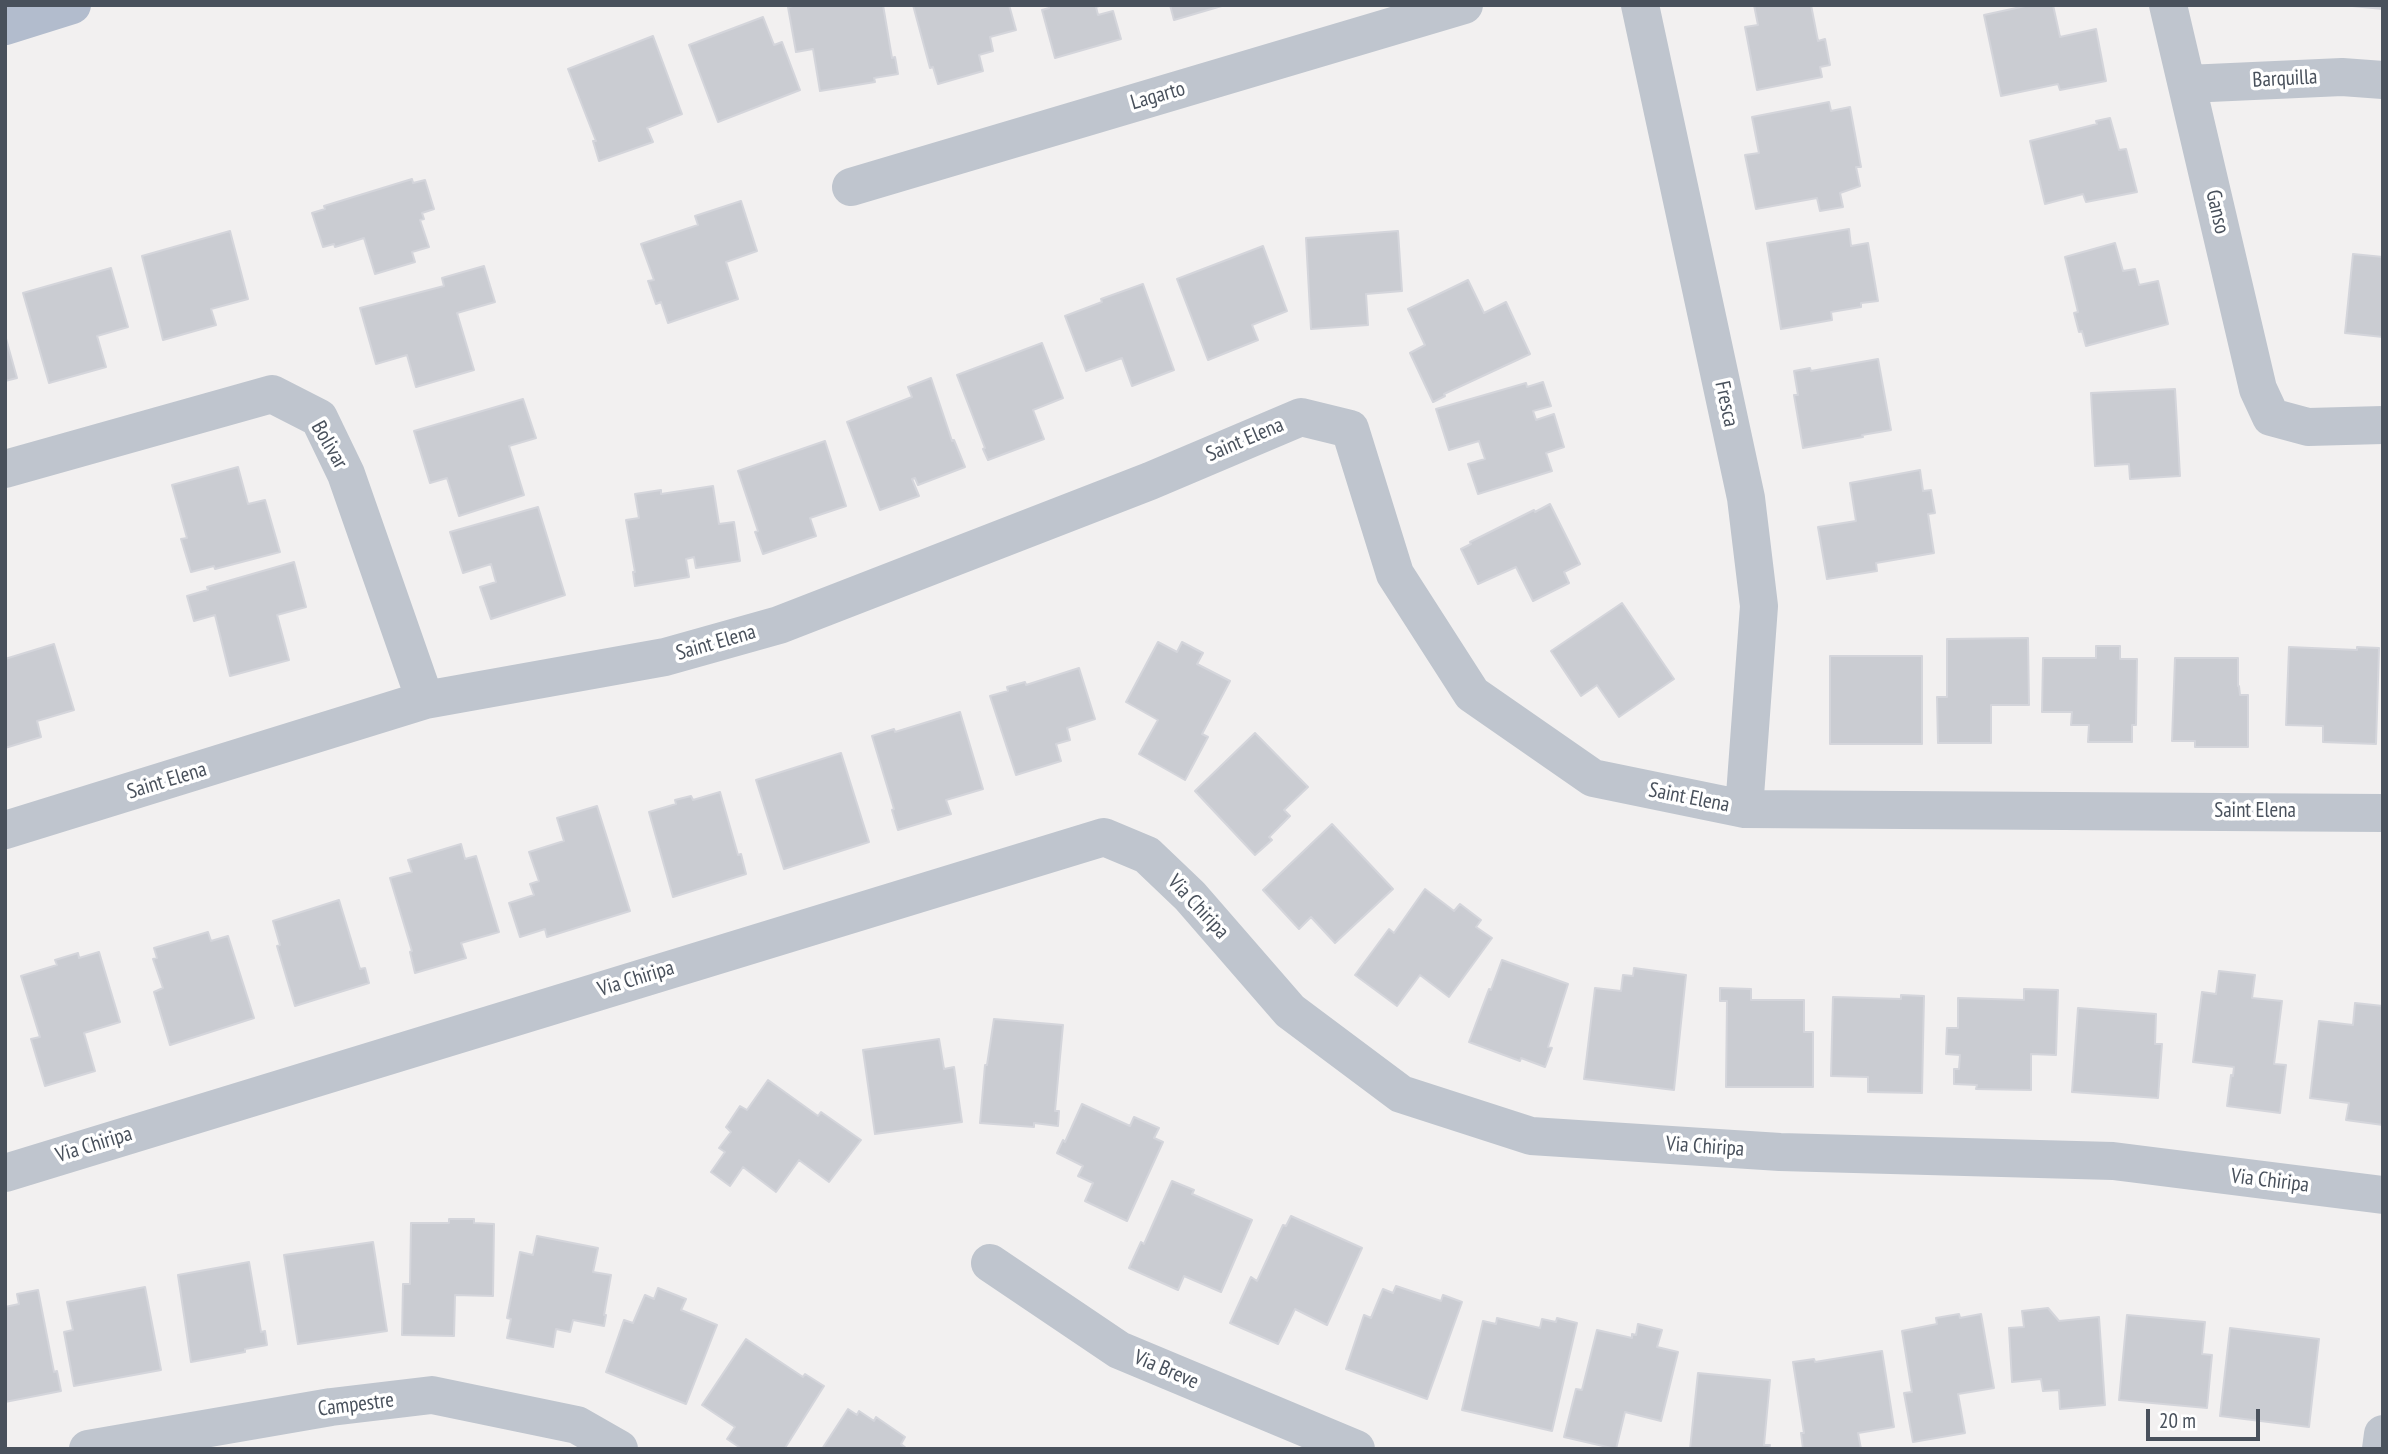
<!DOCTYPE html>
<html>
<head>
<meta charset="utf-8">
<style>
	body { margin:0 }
	#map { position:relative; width:2388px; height:1454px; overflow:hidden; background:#f2f0f0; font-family:"PT Sans Narrow",sans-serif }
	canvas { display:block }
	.frame { position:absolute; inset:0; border:7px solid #49515c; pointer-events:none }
	.scale { position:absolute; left:2146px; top:1409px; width:114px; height:32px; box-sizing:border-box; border:4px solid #49515c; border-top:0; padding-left:9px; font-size:21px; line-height:24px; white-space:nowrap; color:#49515c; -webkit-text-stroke:5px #fff; paint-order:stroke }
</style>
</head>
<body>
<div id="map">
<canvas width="2388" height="1454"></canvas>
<div class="frame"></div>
<div class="scale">20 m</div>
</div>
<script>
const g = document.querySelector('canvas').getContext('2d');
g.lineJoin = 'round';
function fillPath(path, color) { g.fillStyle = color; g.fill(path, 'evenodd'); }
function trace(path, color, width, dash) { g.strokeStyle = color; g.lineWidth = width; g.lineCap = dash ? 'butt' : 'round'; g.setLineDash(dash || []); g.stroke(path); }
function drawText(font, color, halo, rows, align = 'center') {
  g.font = font + ' "PT Sans Narrow",sans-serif'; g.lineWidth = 7; g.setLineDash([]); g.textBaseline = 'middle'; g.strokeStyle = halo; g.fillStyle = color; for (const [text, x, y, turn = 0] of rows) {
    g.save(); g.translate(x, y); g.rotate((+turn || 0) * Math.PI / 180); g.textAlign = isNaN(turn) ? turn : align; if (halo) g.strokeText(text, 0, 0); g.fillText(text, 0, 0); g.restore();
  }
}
const building = new Path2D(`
	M798,5H883L892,58L895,57L898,74L874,78L875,82L820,91L813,49L796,52L788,7Z
	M913,5H1009L1016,30L990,37L993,51L979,55L983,71L938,84L933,67L930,68Z
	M1049,5H1102L1096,7L1098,15L1113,11L1121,39L1055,58L1042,10L1049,8Z
	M1170,5H1225L1174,20Z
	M1754,5H1811L1818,41L1825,39L1830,65L1820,67L1822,77L1757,90L1745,27L1758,25Z
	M2030,5H2053L2060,37L2096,29L2106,81L2060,90L2058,84L2001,96L1984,15Z
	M2342,5H2383V9Z
	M763,17L774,45L782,42L800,90L718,122L689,45Z
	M653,36L682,114L647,128L653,142L599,161L593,141H596L568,69Z
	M1829,102L1831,111L1850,107L1861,167H1856L1860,186L1840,193L1843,207L1820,211L1817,198L1756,209L1745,155L1759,153L1752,117Z
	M2110,118L2119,150L2126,149L2137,192L2086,202L2083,194L2045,204L2030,141L2097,124L2096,121Z
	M412,179L413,183L425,180L434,209L422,213L424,219L420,220L429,247L412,252L415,262L375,274L364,238L335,247L334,244L323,247L312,213L325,209L324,206Z
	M741,201L757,251L726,262L738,299L668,323L661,302L656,304L648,281L654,280L641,244L698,225L695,216Z
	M1849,229L1851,246L1868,243L1878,301L1861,303V307L1831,312L1832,320L1781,329L1767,243Z
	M230,231L248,299L211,309L216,325L163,340L142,256Z
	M1398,231L1402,291L1366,294L1368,325L1311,329L1306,238Z
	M2115,243L2123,271L2135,269L2139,285L2158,281L2168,324L2086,346L2082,331L2079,332L2074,313L2078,312L2065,257Z
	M1263,246L1287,311L1252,325L1258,340L1208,360L1177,279Z
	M2353,254L2383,257V351V337L2345,333Z
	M484,266L495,302L457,313L474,370L416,387L407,355L376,364L360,308L444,286L442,278Z
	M111,268L128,327L97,336L106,367L49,383L23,293Z
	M1468,280L1484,313L1506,302L1530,354L1444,394L1445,396L1433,402L1410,353L1425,345L1408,309Z
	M1143,284L1174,370L1132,386L1122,358L1086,371L1065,316L1102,302L1101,299Z
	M5,335L17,378L5,381Z
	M1042,343L1063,398L1033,410L1044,439L988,460L983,449L985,448L957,375Z
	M1878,359L1891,430L1862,435L1863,437L1803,448L1794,395H1798L1794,371L1810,368L1811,371Z
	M931,378L952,441L954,440L965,467L918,485L915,478L912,479L919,496L880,510L847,422L912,397L908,387Z
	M1543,382L1551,406L1533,411L1536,420L1554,414L1564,447L1546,453L1552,471L1478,494L1468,464L1485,459L1479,441L1449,450L1436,409L1526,383L1527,387Z
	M2175,389L2180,476L2130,479L2129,464L2095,466L2091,393Z
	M523,399L536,438L509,446L524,495L459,516L447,478L430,483L414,431Z
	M825,441L846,506L810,518L816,536L763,554L755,532L758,531L738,471Z
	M238,467L248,504L265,500L280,552L215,569L214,566L191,572L181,539L187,538L172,485Z
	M1920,470L1923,491L1931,490L1935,513L1928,514L1934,553L1876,563L1877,571L1827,579L1818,527L1856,521L1850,483Z
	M713,486L719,524L734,522L740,561L696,568L694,557L686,559L689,577L635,586L633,572H635L626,520L639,518L635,494L661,490V494Z
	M1550,504L1580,564L1564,572L1569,583L1533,601L1516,567L1478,584L1461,549L1471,544L1470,542L1534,510L1535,512Z
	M538,507L565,595L491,619L480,587L496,582L491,564L463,573L450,532Z
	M294,562L306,607L277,615L289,660L230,676L215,615L194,621L187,596L208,590L207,587Z
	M1622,603L1674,679L1619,717L1597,685L1581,696L1551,651Z
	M2028,638L2029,705H1991V743H1938L1937,697H1947V639Z
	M1158,642L1177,652L1182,642L1203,653L1197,664L1230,681L1202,734L1208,737L1185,780L1139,754L1158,720L1126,702Z
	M54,644L74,710L37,721L41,737L5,748V659Z
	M2096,646H2120V659H2137L2136,725H2132V742H2088L2089,725H2071L2072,712H2042L2043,658H2096Z
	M2289,647L2357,650V647L2379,648L2376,744L2323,742V726L2286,725Z
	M1830,656H1922V744H1830Z
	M2175,658H2238V686H2239L2240,695H2248V747H2195V741H2172Z
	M1079,668L1095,719L1067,728L1070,740L1056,744L1061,761L1016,775L990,696L1008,691L1007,687L1025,682L1026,685Z
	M960,712L983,789L946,800L951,814L898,830L892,810L894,809L872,736L894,729L895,732Z
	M1255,733L1308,787L1284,810L1290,816L1269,837L1272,840L1255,855L1195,791Z
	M841,753L869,842L784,869L756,780Z
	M720,792L738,855L741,854L746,874L673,897L649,812L676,804L675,800L691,796L693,800Z
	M597,806L630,911L547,937L545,929L520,937L509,903L534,895L530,884L539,881L529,852L564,841L557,818Z
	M1332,824L1393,889L1335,943L1311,917L1299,929L1263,890Z
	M461,844L465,859L476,856L499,932L461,943L466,958L415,973L410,952L412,951L390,878L412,872L408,860Z
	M1425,889L1454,911L1460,904L1481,920L1476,927L1492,938L1449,997L1420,975L1397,1006L1355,975L1389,929L1394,933Z
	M339,900L360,969L365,968L369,983L295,1006L277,946L280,945L273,921Z
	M208,932L211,941L228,936L254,1018L170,1045L154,992L163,988L153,959L157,958L154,948Z
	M99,952L120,1022L84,1033L95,1071L45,1086L31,1039L40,1037L21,976L57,965L55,960L78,953L79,958Z
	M1502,960L1568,984L1548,1047L1552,1048L1545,1067L1521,1058L1520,1061L1469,1042L1489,989L1491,990Z
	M1634,968L1686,975L1674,1090L1584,1079L1595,988L1621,991L1623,975L1633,976Z
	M2219,971L2255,975L2252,998L2282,1001L2274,1064L2286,1065L2280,1113L2227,1106L2231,1075L2233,1076L2234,1067L2193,1062L2202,992L2216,994Z
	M1720,988L1751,989V1000H1804V1032H1813V1087H1726L1727,1001H1720Z
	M2024,989L2058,990L2056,1055L2031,1054V1090L1976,1089L1977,1085L1954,1084V1069H1959L1960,1055L1946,1054L1947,1028H1958V998L2024,1000Z
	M1901,995L1924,996L1922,1093L1868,1092V1077L1831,1076L1833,997L1901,999Z
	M2355,1003L2383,1006V1125L2346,1120L2349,1103L2310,1098L2319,1021L2353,1025Z
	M2078,1008L2156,1014L2155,1044H2162L2158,1098L2072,1092Z
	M994,1019L1063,1025L1055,1111H1059L1058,1126L1034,1123V1127L980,1123L985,1065H987Z
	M939,1039L944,1069L954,1067L962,1122L875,1134L863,1050Z
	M768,1080L818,1116L821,1112L861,1140L829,1182L799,1160L776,1192L743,1167L730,1186L711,1172L725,1152L719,1148L731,1132L726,1127L740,1106L747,1110Z
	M1082,1104L1130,1126L1134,1117L1159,1128L1154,1138L1163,1142L1127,1221L1085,1201L1093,1183L1078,1176L1083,1166L1057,1153L1063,1140L1065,1142Z
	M1172,1181L1194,1190L1192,1194L1252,1220L1221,1292L1184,1276L1178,1290L1129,1268L1141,1242L1144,1244Z
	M1291,1216L1362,1248L1327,1325L1295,1309L1278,1344L1230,1323L1251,1277L1257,1281L1283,1225L1286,1226Z
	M449,1219H474V1223L494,1224L493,1296L455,1295L454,1336L402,1335L403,1284H410L411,1223H449Z
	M537,1236L598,1248L593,1272L611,1275L604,1315H606L604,1326L573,1320L570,1332L556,1329L553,1347L507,1338L511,1319L507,1318L520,1252L533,1255Z
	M373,1242L387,1331L298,1344L284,1255Z
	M249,1262L261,1332L265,1331L267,1345L245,1349V1352L191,1362L178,1275Z
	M1396,1286L1441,1301L1443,1295L1462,1302L1427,1399L1346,1369L1364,1315L1371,1318L1383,1289L1393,1293Z
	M145,1287L161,1370L74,1386L64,1332L73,1330L67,1302Z
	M658,1288L686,1299L681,1310L717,1325L686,1404L606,1372L624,1320L633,1323L645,1295L654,1299Z
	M38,1290L54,1372L57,1371L61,1391L5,1402V1307L19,1304L17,1294Z
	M2048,1308L2059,1321L2099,1317L2105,1405L2060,1409L2059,1390L2043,1391L2041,1379L2012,1382L2009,1328L2024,1327L2022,1311Z
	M1959,1314L1960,1318L1981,1314L1994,1388L1958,1394L1965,1433L1913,1442L1904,1393L1912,1392L1902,1331L1937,1324L1936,1318Z
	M2127,1315L2205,1322L2202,1354L2212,1355L2207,1408L2119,1400Z
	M1497,1318L1540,1328L1542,1319L1556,1322L1557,1318L1577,1323L1552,1431L1462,1410L1483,1321L1496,1324Z
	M1638,1324L1662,1330L1657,1347L1678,1352L1661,1421L1625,1412L1616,1449L1564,1437L1576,1389L1582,1390L1597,1330L1632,1338V1334L1636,1335Z
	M2230,1328L2319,1339L2309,1427L2220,1416Z
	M746,1339L803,1377L805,1374L824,1386L785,1448L786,1449H742L727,1439L735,1427L702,1405Z
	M1882,1351L1894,1427L1858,1433L1861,1449H1803L1801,1433H1804L1793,1362L1814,1359L1815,1362Z
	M1698,1373L1770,1380L1764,1445H1770L1769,1449H1690Z
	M848,1409L857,1415L859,1411L874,1421L876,1417L905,1437L901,1444L907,1449H822Z`);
fillPath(building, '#caccd2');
trace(building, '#d4d5db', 2);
trace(new Path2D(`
	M1640,5L1746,498L1759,606L1744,809
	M2168,5L2258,389L2271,417L2308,427L2383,425
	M2187,84L2342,77L2383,80
	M851,187L1464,5
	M5,469L272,394L319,418L346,474L425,700
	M5,830L425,700L665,657L779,625L1150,481L1301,417L1350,429L1395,574L1472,694L1593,778L1744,809L2383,813
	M5,1173L1104,837L1147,855L1190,896L1290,1011L1401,1094L1531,1136L1780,1152L2113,1161L2383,1195
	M990,1263L1119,1350L1356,1449
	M88,1449L331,1407L432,1395L577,1425L619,1449
	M2381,1449L2383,1434`), '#bfc5ce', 38);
trace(new Path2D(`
	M5,26L72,5`), '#b2bccd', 38);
drawText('21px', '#49515c', '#fff', [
	["Barquilla",2285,79,-3],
	["Lagarto",1158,96,-16],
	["Ganso",2217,212,77],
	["Fresca",1726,404,78],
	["Saint Elena",1245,440,-23],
	["Bolivar",329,445,60],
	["Saint Elena",716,643,-16],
	["Saint Elena",167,781,-17],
	["Saint Elena",1689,798,11],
	["Saint Elena",2255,811],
	["Via Chiripa",1198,907,47],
	["Via Chiripa",636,979,-17],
	["Via Chiripa",94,1145,-17],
	["Via Chiripa",1705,1147,4],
	["Via Chiripa",2270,1181,7],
	["Via Breve",1166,1370,23],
	["Campestre",356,1405,-7]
]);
</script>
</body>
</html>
